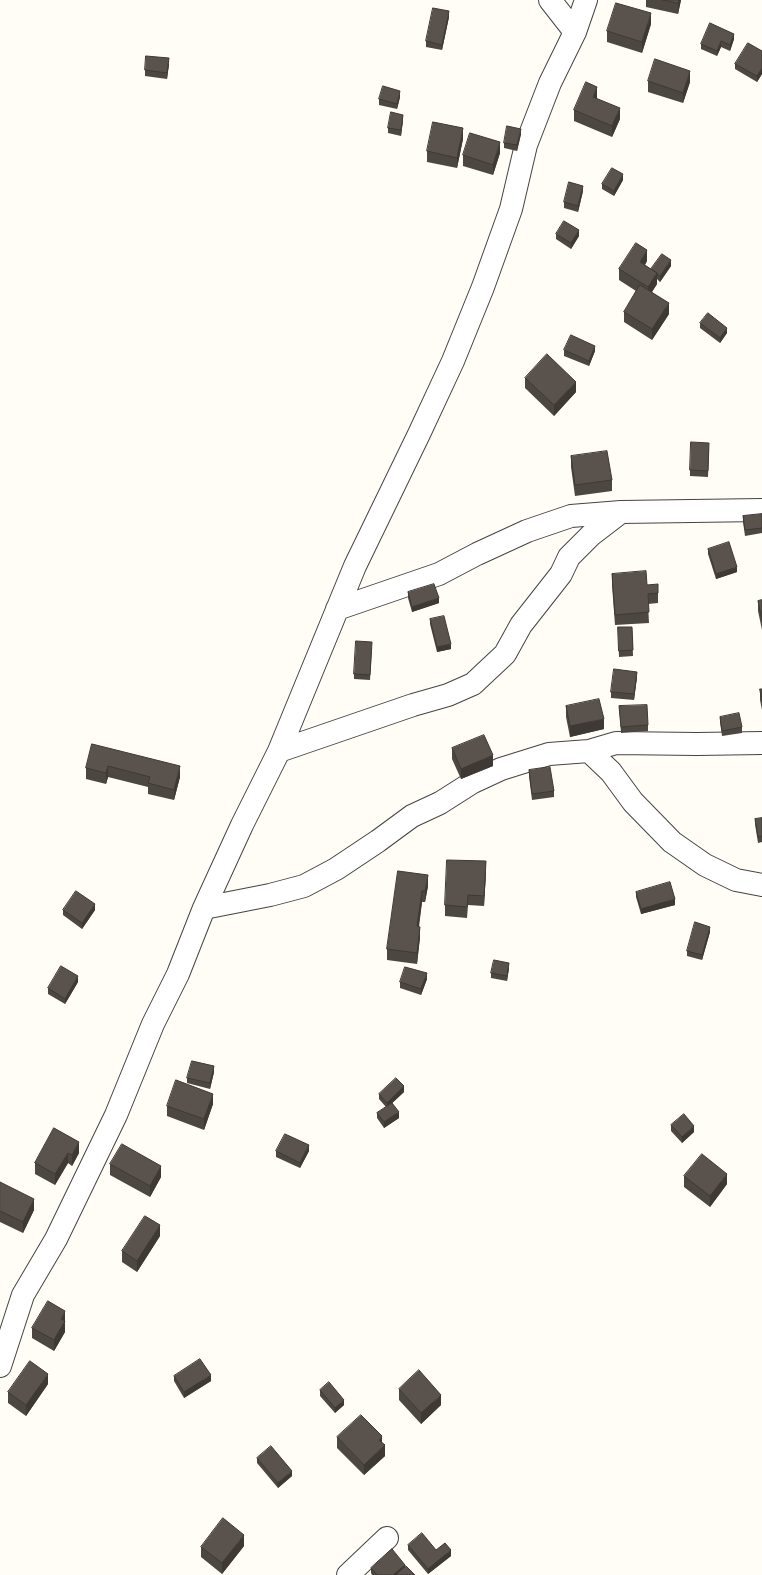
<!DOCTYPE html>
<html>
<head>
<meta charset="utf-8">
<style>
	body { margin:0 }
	canvas { display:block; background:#fffdf5 }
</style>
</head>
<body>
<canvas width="762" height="1575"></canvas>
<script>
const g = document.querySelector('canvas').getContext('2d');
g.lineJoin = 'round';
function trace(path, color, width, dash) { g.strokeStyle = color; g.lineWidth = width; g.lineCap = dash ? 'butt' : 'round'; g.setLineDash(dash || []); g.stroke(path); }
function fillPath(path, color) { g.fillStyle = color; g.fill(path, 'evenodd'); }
const minor = new Path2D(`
	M550,0L575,32
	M337,609L439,574L477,554L527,531L571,516L621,512L762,510
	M279,751L413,705L448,695L473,684L505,654L521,625L561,574L569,557L591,535L621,512
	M589,751L611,772L633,802L672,842L705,865L736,880L762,885
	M204,908L270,895L304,886L336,869L378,841L412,816L440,803L473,782L501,769L549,754L589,751L616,743L697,744L762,743
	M0,1366L23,1295L56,1239L116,1115L153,1024L178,974L204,908L242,825L279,751L355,566L419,434L453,361L483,287L511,209L526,145L550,83L575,32L586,0
	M348,1575L387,1538`);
trace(minor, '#444', 24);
trace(minor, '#fff', 22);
fillPath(new Path2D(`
	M646,0H681L678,14L646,7Z
	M449,17L442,50L426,47V41Z
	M651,24L642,53L607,42V31Z
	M734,39L730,51L721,47L717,56L701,49V44Z
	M762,51V74L757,82L735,69V64Z
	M169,64L167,79L145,76V70Z
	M648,81L690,82L683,103L648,92Z
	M400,97L397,109L379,105V99Z
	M597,98L596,99L620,119L612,137L574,121V110Z
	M403,120L401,136L388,133V128Z
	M521,134L517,151L504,148V143Z
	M463,139L457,168L427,162V151Z
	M500,153L493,175L463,166V155Z
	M623,180L614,196L602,189V184Z
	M583,191L578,212L564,208V202Z
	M556,234L579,236L571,249L556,239Z
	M647,261L645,265L651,269L671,266L660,282L657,279V284L652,292L669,314L652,340L624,322V312L636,291L619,280V269Z
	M700,323L727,333L720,343L700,328Z
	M564,350L595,351L589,366L564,356Z
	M525,378L576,392L554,416L525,388Z
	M709,449L708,477L690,476V470Z
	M571,456L612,480V491L575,496L571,467Z
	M762,514V533L745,536L743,522V516Z
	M708,549L737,572L716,579L708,554Z
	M612,574L658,593V603L648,604L649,623L615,625L612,585Z
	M408,592L439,603L412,612L408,598Z
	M762,600V630L758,611V601Z
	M430,619L451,649L437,652L430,624Z
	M618,627H632L633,656L619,657Z
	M372,647L370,680L354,679V674Z
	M637,677L634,700L611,698V692Z
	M760,689H762V710L760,700Z
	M566,706L604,729L570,737L566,717Z
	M619,706L648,725V731L621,733Z
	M720,717L742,727V733L722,736L720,722Z
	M92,744L180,777L174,800L148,794V787L108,777L106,784L86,779V768Z
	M452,748L493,766L461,779L452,759Z
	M529,770L554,791V797L532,800L529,776Z
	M762,818V842L758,843L755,824V819Z
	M398,871L428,886L425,902H422L419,927L420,937L417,964L387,960V949Z
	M486,872L484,906L468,905L467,918L445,916V905Z
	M636,892L675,905L641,914L636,897Z
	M63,910H95L82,929L63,915Z
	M710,932L702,960L687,956V951Z
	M509,968L507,981L491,978V973Z
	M427,979L421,995L400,988V982Z
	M78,982L65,1004L48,994V988Z
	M214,1072L210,1089L187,1083V1078Z
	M404,1092L392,1103L399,1118L384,1128L377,1118V1113L386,1107L379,1099V1094Z
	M213,1104L204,1130L167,1116V1106Z
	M671,1125L694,1132L682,1143L671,1131Z
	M54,1128L79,1153L72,1166L68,1163L55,1185L35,1174V1163Z
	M276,1151H309L300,1168L276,1157Z
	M110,1164L161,1177L150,1197L110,1175Z
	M684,1176L727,1184L710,1207L684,1187Z
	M0,1182L34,1210L23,1233L0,1222Z
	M160,1236L137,1272L122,1262V1251Z
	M65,1322V1332L54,1351L32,1338V1328Z
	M174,1376L211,1381L184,1398L174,1381Z
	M48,1384L26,1416L8,1403V1392Z
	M399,1389L441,1405L421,1424L399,1400Z
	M320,1390L344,1405L335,1413L320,1396Z
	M337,1437L382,1443L385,1456L364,1475L337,1448Z
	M257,1458L292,1476L278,1488L257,1463Z
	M408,1545L436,1550L451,1556L428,1574L408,1550Z
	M244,1546L222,1574L201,1557V1547Z
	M405,1566L415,1575H372L371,1573V1568Z`), '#4d4742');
fillPath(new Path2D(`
	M679,0H681L678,14V3Z
	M449,11V17L442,50V45Z
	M651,13V24L642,53V42Z
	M734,34V39L730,51V45Z
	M721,41V47L717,56V51Z
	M169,58V64L167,79V73Z
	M762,68V74L757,82V76Z
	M690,71V82L683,103V93Z
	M597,87V98L593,108V97Z
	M400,91V97L397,109V104Z
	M620,108V119L612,137V126Z
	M403,115V120L401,136V130Z
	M463,128V139L457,168V158Z
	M521,129V134L517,151V145Z
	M500,142V153L493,175V165Z
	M623,174V180L614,196V191Z
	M583,186V191L578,212V206Z
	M579,230V236L571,249V243Z
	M647,250V261L640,273V262Z
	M671,260V266L660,282V276Z
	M657,273V284L648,298V287Z
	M669,303V314L652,340V329Z
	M727,328V333L720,343V338Z
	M595,346V351L589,366V361Z
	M576,382V392L554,416V405Z
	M737,567V572L716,579V574Z
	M439,598V603L412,612V607Z
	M451,644V649L437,652V647Z
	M637,672V677L634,700V694Z
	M604,719V729L570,737V726Z
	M493,755V766L461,779V769Z
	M108,766V777L106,784V773Z
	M180,766V777L174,800V790Z
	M486,861V872L484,906V896Z
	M428,875V886L425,902V891Z
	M422,891V902L417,937V926Z
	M675,899V905L641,914V909Z
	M95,904V910L82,929V923Z
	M420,927V937L417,964V953Z
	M710,927V932L702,960V955Z
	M509,963V968L507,981V976Z
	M427,973V979L421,995V989Z
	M78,976V982L65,1004V999Z
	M214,1066V1072L210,1089V1083Z
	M404,1086V1092L387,1108V1103Z
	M213,1094V1104L204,1130V1119Z
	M399,1112V1118L384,1128V1122Z
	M694,1126V1132L682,1143V1137Z
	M79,1142V1153L72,1166V1155Z
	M309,1145V1151L300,1168V1163Z
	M68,1153V1163L55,1185V1174Z
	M161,1166V1177L150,1197V1186Z
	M727,1174V1184L710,1207V1196Z
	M34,1199V1210L23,1233V1222Z
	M160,1225V1236L137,1272V1261Z
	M65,1311V1332L54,1351V1340L61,1319Z
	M48,1374V1384L26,1416V1405Z
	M211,1375V1381L184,1398V1392Z
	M441,1395V1405L421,1424V1413Z
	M344,1400V1405L335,1413V1408Z
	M382,1436V1447L379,1440Z
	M385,1445V1456L364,1475V1465Z
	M292,1471V1476L278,1488V1483Z
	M244,1535V1546L222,1574V1563Z
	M451,1550V1556L428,1574V1569Z
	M405,1565V1570L400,1575H393Z`), '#3f3936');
const building = new Path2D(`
	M663,0H679L678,3Z
	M616,3L651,13L642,42L607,31Z
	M433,8L449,11L442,45L426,41Z
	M710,23L734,34L730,45L721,41L717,51L701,44Z
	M748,43L762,51V68L757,76L735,64Z
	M146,56L169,58L167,73L145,70Z
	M655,59L690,71L683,93L648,81Z
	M586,82L597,87L593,97L620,108L612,126L574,110Z
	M383,86L400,91L397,104L379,99Z
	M391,112L403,115L401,130L388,128Z
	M433,122L463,128L457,158L427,151Z
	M507,126L521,129L517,145L504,143Z
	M470,133L500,142L493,165L463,155Z
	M612,168L623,174L614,191L602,184Z
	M569,182L583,186L578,206L564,202Z
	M564,221L579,230L571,243L556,234Z
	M636,243L647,250L640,262L657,273L648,287L619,269Z
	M662,254L671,260L660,276L657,274V273L651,269Z
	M640,285L669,303L652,329L624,312Z
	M708,313L727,328L720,338L700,323Z
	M571,335L595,346L589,361L564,350Z
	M547,354L576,382L554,405L525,378Z
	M691,442L709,443L708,471L690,470Z
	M607,451L612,480L575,485L571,456Z
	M762,514V528L745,530L743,516Z
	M729,542L737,567L716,574L708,549Z
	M646,571L647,585L658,584V593L648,594L649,612L615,615L612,574Z
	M434,584L439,598L412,607L408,592Z
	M762,600V620L758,601Z
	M444,616L451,644L437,647L430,619Z
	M618,627H632L633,650L619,651Z
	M356,641L372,642L370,675L354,674Z
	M614,669L637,672L634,694L611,692Z
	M760,689H762V700Z
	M599,699L604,719L570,726L566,706Z
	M647,705L648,725L621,727L619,706Z
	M739,713L742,727L722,731L720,717Z
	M484,735L493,755L461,769L452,748Z
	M92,744L180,766L174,790L148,783L150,777L108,766L106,773L86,768Z
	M550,767L554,791L532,794L529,770Z
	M762,818V836L758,837L755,819Z
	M447,860L486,861L484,896L468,895L467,907L445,905Z
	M398,871L428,875L425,891H422L417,926L420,927L417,953L387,949Z
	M670,882L675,899L641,909L636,892Z
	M76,891L95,904L82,923L63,910Z
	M695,922L710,927L702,955L687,951Z
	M494,960L509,963L507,976L491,973Z
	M61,966L78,976L65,999L48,988Z
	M405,967L427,973L421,989L400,982Z
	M192,1061L214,1066L210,1083L187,1078Z
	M396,1078L404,1086L387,1103L379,1094Z
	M176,1080L213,1094L204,1119L167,1106Z
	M392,1103L399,1112L384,1122L377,1113Z
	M684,1114L694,1126L682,1137L671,1125Z
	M54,1128L79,1142L72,1155L68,1153L55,1174L35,1163Z
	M285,1134L309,1145L300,1163L276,1151Z
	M122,1144L161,1166L150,1186L110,1164Z
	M702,1154L727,1174L710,1196L684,1176Z
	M0,1182L34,1199L23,1222L0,1211Z
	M145,1216L160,1225L137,1261L122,1251Z
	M48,1301L65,1311L61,1319L65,1321L54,1340L32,1328Z
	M200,1359L211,1375L184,1392L174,1376Z
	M30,1361L48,1374L26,1405L8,1392Z
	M419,1370L441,1395L421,1413L399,1389Z
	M329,1382L344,1400L335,1408L320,1390Z
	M361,1415L382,1436L379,1440L385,1445L364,1465L337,1437Z
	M271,1446L292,1471L278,1483L257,1458Z
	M223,1518L244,1535L222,1563L201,1547Z
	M422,1533L436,1550L445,1543L451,1550L428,1569L408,1545Z
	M392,1549L405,1565L393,1575H377L371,1568Z
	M406,1566L415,1575H396Z`);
fillPath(building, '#5a524d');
trace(building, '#3f3936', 1);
</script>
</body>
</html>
